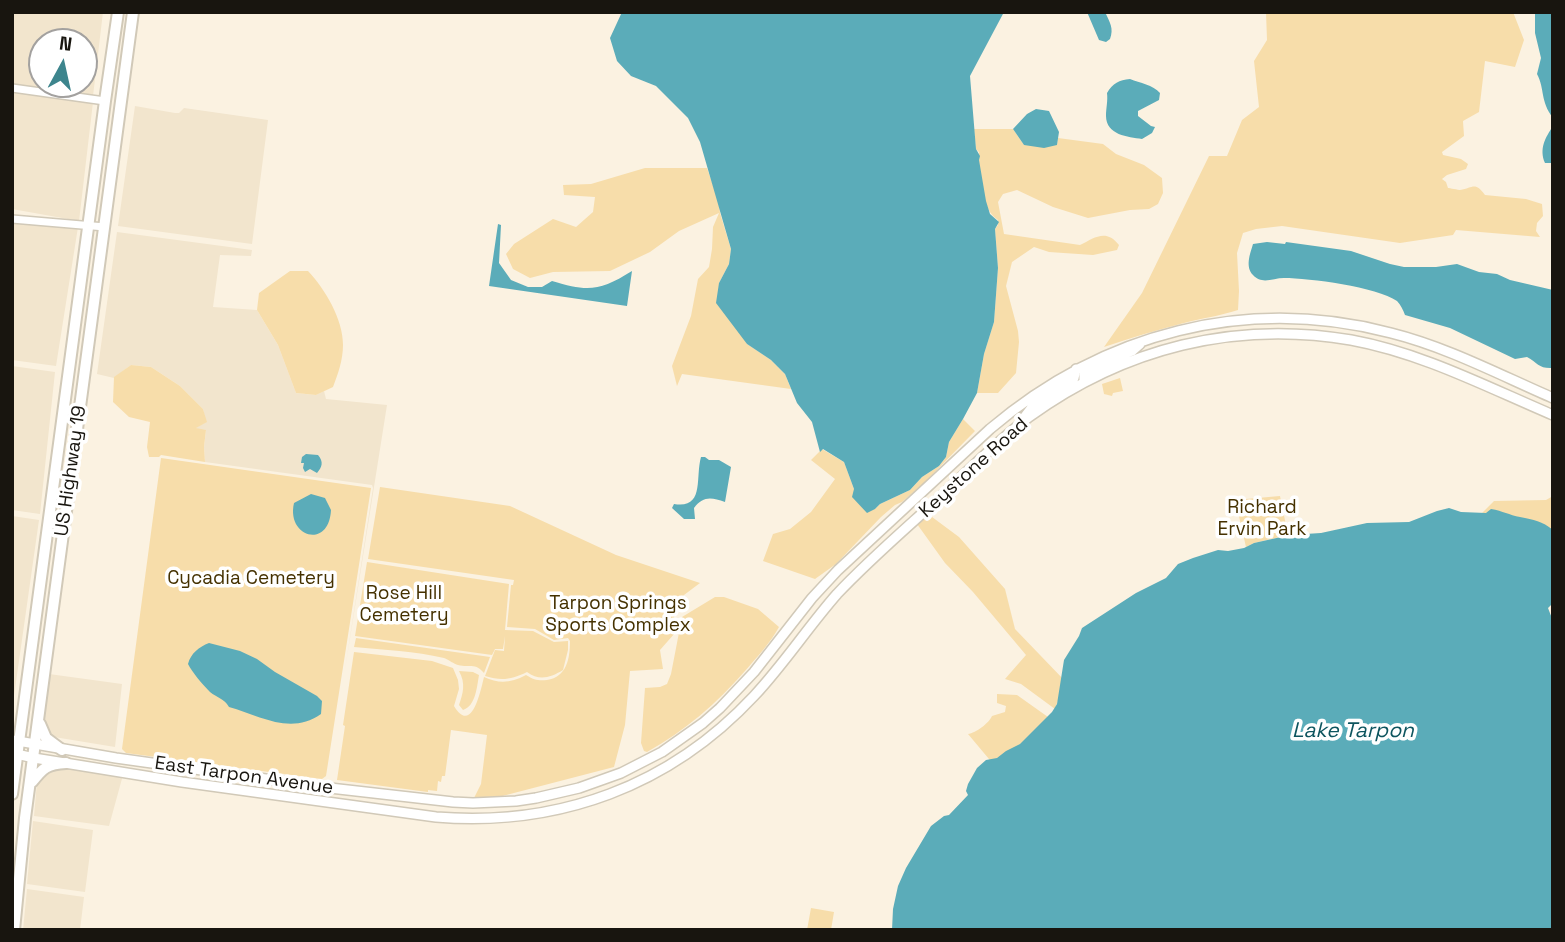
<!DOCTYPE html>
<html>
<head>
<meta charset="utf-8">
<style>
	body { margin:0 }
	#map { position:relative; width:1565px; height:942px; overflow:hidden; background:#fbf2e1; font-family:"Space Grotesk",sans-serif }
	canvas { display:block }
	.frame { position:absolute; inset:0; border:14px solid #18150f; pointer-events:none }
	.north { position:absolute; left:28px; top:28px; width:70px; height:70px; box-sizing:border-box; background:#fff; border:2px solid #a3a19f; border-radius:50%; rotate:8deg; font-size:19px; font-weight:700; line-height:28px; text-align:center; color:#18150f }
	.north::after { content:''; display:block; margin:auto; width:24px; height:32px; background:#3d858d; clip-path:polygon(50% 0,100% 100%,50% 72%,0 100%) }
</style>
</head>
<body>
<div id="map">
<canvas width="1565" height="942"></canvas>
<div class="frame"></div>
<div class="north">N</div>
</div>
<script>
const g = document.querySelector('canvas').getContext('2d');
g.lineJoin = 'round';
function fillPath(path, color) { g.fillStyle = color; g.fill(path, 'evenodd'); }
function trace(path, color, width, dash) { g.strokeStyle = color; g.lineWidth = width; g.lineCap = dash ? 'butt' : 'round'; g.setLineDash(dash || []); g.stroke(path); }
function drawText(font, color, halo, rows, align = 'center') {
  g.font = font + ' "Space Grotesk",sans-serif'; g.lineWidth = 7; g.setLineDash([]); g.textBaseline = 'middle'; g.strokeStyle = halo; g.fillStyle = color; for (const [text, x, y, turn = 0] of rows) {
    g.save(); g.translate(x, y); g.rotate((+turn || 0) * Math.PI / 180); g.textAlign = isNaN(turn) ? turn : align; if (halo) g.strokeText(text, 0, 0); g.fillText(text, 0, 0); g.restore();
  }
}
fillPath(new Path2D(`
	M12,12H103L93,96L12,85ZM42,42H84V84H42Z
	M12,91L93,102L79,221L12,209Z
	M135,106L175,113H179L184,108L268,120L252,244L118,226Z
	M12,221L78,227L56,366L12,360Z
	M117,232L252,250L251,256L220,255L213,307L257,310L278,345L296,393L316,395L324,391L326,399L387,405L344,676L373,488L372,485L205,462L204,447L206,431L195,428L206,422L203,409L180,386L151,367L131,365L114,378L97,374Z
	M12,366L55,372L40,514L12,510Z
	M12,516L39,520L12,710Z
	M49,674L122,684L115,747L48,736L42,718Z
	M64,766L123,775L109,826L34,816L37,782L52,767Z
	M33,821L93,830L85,892L27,884Z
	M27,889L84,897L80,930H23Z`), '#f2e5cd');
fillPath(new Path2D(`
	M1266,12H1513L1524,40L1515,67L1485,61L1479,112L1463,121L1464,136L1442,152L1443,155L1461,159L1468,164L1466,169L1447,175L1442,179L1446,182L1448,188C1449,188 1459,190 1460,190C1473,188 1475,181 1485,195L1526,199L1542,204L1543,216L1537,223L1536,231L1540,237L1456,230L1453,235L1400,243L1282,226L1256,229L1243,233L1237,253L1239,291L1238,310C1220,316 1202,318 1184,323C1157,330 1130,338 1104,347L1142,293L1209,156H1227L1242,120L1259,107L1254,61L1267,40Z
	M974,129H1013L1024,145H1057L1058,138L1103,144L1116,154L1144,165L1162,178L1163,193L1158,204L1149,209L1130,210L1088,218L1053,207L1017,190L1003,194L998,202L1004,234L1080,245C1094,238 1106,228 1119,245L1117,250L1093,255L1049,252L1034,247L1012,262L1006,286L1018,331L1019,342L1016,373L998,393H977L984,354L994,322L998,268L995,229L998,225V220C995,218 992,215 990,212C982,199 978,167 979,152L976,149Z
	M645,168H707L719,202L720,213L731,249L729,264L719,283L747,344L771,360L785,374L791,389L682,374L677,386L672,366L691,316L698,279L709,267L712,249L713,227L719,213L679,231L650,252L610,271L553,272L530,278L513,269L506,254L514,244L553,219L576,227L593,212L595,197L564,195L563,185L591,184Z
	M290,271H308C325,289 343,319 343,345C343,360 338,374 333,387L316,395L296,393L278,345L257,310L259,293Z
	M131,365L151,367L180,386L203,409L207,422L196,428L206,430L204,447L205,462L161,455L159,457H149L147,447L150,422L129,417L113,402L114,377Z
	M1120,378L1123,391L1113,393L1112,396L1104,394L1102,384Z
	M963,419L975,431L923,484L902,502L895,505L881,517L836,564L815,579L763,561L773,534L790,529L811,512L835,479L811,460L822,449L844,462L854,489L875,509L880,504L910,490L922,477L939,466L946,457L949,442Z
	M161,458L371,488L326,776L322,779L126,753L122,749Z
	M380,487L510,506L616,555L700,583L684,595L674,609L675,633L660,650L663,669L630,671L625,725L614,767L487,800H473L481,784L487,735L451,730L445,776H442L441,782L438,781L437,791L428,790V792L337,780L345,726L343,725L354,652L432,661L453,668L458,680L459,689L454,706C472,736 481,689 484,677C499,684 511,683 526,675C534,680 539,681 547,680C567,677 570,658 570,641L568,638L554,640L535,629L507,627L511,585H513L514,580L368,559Z
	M1280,496L1288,535L1254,543L1246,547L1236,503L1246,499Z
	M1553,496V536L1493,514L1482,513L1494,501L1546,500Z
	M928,514L959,537L1005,589L1015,629L1065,681L1055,709L1021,684L1005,679L1026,655L973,592L945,563L917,524Z
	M367,562L509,584L505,630L533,631L554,642L568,641V650L563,670C550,678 539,681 527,672C511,680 501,681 485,676L495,650L504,651L505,636L503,649H495L492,655L355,636Z
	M715,597H724L758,609L779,627C771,642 757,657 745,671C717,703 685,731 647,752L644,751L641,743L645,688L660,687L667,684L671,674L682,617Z
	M356,638L490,657L484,673C475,662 469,668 458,665C454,664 449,660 444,658C415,651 384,650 354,647Z
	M459,671L473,672L479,675C477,686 476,706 463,710L459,705C463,693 466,684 459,671Z
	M997,694L1017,695L1048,717C1031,733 1014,753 994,765L968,734C976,733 989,723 992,716L1005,712L1006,706L997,703Z
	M811,908L834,912L831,930H807Z`), '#f7ddaa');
fillPath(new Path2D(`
	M622,12H1004L970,76L976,149L980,156L979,160L986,201L990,214L999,222L995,229L998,268L994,322L984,354L977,393L963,419L949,442L946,457L939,466L922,477L910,490L880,504L875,509L867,513L852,497L854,489L844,462L823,449L820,452L812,422L797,403L785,374L771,360L747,344L716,303L719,283L729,264L731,249L700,142L688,118L656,86L631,76L617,61L610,38Z
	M1087,12H1105C1110,23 1114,28 1110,39L1106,42L1099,40Z
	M1535,12H1553V118C1540,101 1545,89 1537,74L1541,58L1535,33Z
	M1130,79C1140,83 1153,85 1160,93L1159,100L1138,111V116L1151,126L1155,127L1152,133L1142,139C1128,137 1106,135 1106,116C1106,108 1108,101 1107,93C1113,83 1119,80 1130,79Z
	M1036,109L1049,111L1059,132L1057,145L1044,148L1024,145L1013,129L1027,114Z
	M1553,126V163H1545C1539,149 1545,138 1553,126Z
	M498,224L501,225L499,263L511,280L528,287H542L552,281C588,292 600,291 632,271L627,306L489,286Z
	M1267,242L1285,244L1286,242L1351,251L1390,264L1404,267H1436L1457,264L1479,272L1497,274L1510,280L1553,290V368C1539,369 1538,363 1527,357L1515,359L1450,328L1405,315C1403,310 1401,305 1397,301C1377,287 1309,278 1284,278C1273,278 1262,285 1253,275C1245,267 1250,254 1253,244Z
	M306,454L318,455C324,462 322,467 317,473L310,469L305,472L303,468L304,463H301L302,457Z
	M701,457H705L709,460H719L731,467L725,502C711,497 703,496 694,508L695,519H684L672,508L674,504C705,509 695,478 701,457Z
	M311,494L325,498L331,510C329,550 286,537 294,503Z
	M1449,508L1461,512L1486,513L1491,509C1503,511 1509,515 1520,517C1534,520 1542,521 1553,530V603L1548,608L1553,621V930H892L893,909L898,886L906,868L931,826L944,816L949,815L968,795L966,791L968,784L977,768L986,760L997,758L1006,751L1020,744L1052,712L1057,704L1064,660L1079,636L1082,628L1136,593L1166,578L1178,564L1193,558L1218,550L1228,551L1244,548L1254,543L1290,535L1321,533L1367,523L1409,522L1437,511Z
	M209,643L240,651L257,659L275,672L317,696L322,701L321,714C290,736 259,715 229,707C224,698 217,698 210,692C203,685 192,672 188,664C191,653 199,647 209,643Z`), '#5bacb9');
const minor = new Path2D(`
	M12,88L105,101
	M12,219L105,227`);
const major = new Path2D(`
	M1084,382V375L1089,370L1132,351L1140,344
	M1023,419L1033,406L1069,383L1074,378L1076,369
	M12,740L116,758L330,788L453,802L473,803L516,801L536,798L579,788L621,773L662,752L703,723L720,708L754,672L812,598L838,570L990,429C1103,333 1246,295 1391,333C1447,347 1500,375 1553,398
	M12,753L34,758L182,782L436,817C559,827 670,786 754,696C784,664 808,627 837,594C868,561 903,531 937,500C967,472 996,442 1029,417C1124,348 1235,320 1351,340C1422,353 1487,387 1553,415`);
const highway = new Path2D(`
	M40,724L46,738L62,750
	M32,782C43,768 47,764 66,763
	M12,794L105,101L118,12
	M14,930L25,818L42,690L133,12`);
trace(minor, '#d1c9b8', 10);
trace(major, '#d1c9b8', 12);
trace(highway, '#d1c9b8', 14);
trace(minor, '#fff', 7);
trace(major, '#fff', 9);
trace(highway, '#fff', 10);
drawText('19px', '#18150f', '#fff', [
	["Keystone Road",974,468,-42],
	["US Highway 19",71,471,-82],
	["East Tarpon Avenue",244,776,8]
]);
drawText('19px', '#453100', '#fff', [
	["Richard",1262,508],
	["Ervin Park",1262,530],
	["Cycadia Cemetery",251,579],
	["Rose Hill",404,594],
	["Cemetery",404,616],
	["Tarpon Springs",618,604],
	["Sports Complex",618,626]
]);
drawText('italic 21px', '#0e555f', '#fff', [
	["Lake Tarpon",1353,731]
]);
</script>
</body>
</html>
